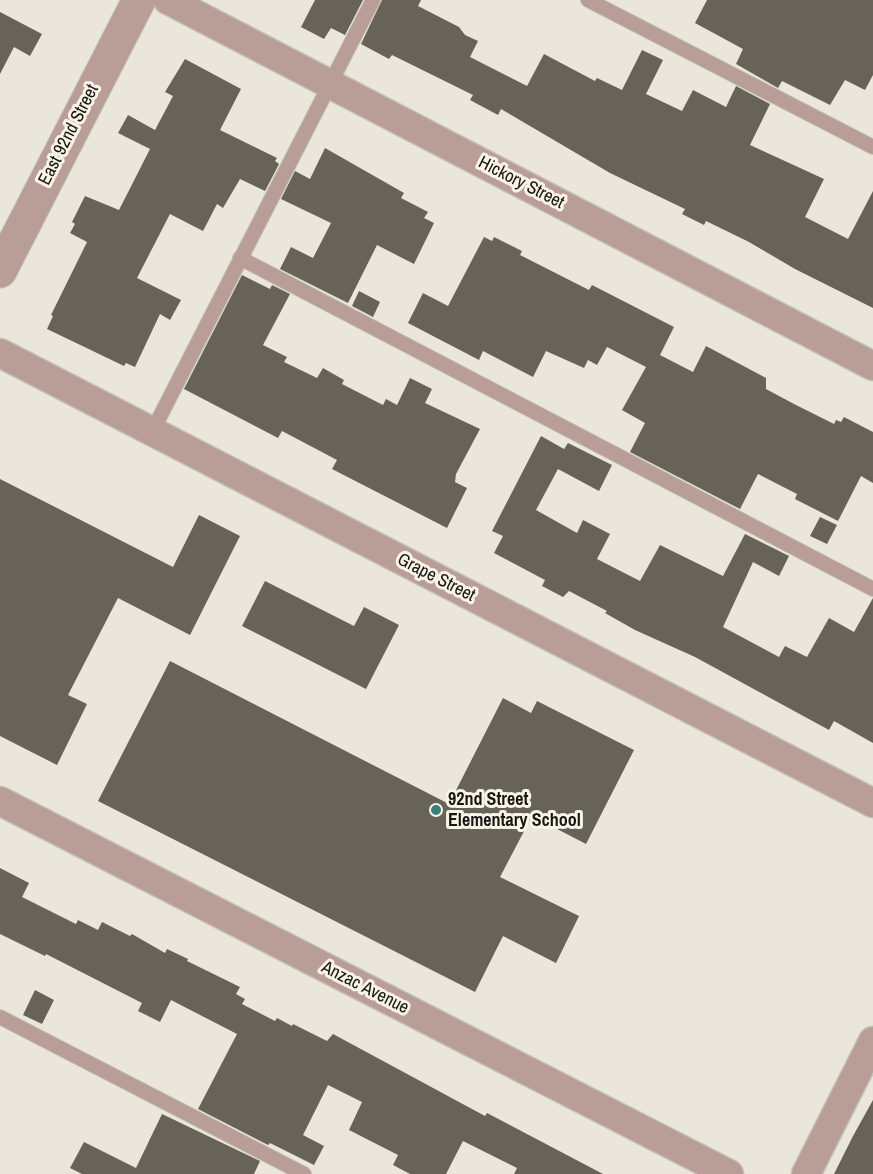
<!DOCTYPE html>
<html>
<head>
<meta charset="utf-8">
<style>
	body { margin:0 }
	canvas { display:block; background:#ebe6db }
</style>
</head>
<body>
<canvas width="873" height="1174"></canvas>
<script>
const g = document.querySelector('canvas').getContext('2d');
g.lineJoin = 'round';
function fillPath(path, color) { g.fillStyle = color; g.fill(path, 'evenodd'); }
function trace(path, color, width, dash) { g.strokeStyle = color; g.lineWidth = width; g.lineCap = dash ? 'butt' : 'round'; g.setLineDash(dash || []); g.stroke(path); }
function drawText(font, color, halo, rows, align = 'center') {
  g.font = font + ' "Archivo Narrow",sans-serif'; g.lineWidth = 6; g.setLineDash([]); g.textBaseline = 'middle'; g.strokeStyle = halo; g.fillStyle = color; for (const [text, x, y, turn = 0] of rows) {
    g.save(); g.translate(x, y); g.rotate((+turn || 0) * Math.PI / 180); g.textAlign = isNaN(turn) ? turn : align; if (halo) g.strokeText(text, 0, 0); g.fillText(text, 0, 0); g.restore();
  }
}
fillPath(new Path2D(`
	M315,0H363L345,35L331,28L324,39L301,27Z
	M382,0H421L418,6L459,27L465,35L478,41L470,57L527,86L544,54L595,81L597,78L622,90L642,50L663,60L646,94L682,111L693,90L726,107L736,86L770,104L750,145L824,179L805,217L848,239L873,191V308L795,269L749,242L706,221L704,225L682,214L685,209L610,173L501,109L498,115L470,100L473,95L392,55L389,59L361,44Z
	M707,0H873V75L865,90L845,80L830,105L782,81L778,88L736,64L743,49L695,23Z
	M0,12L42,34L30,56L14,47L0,74Z
	M185,59L241,89L220,130L277,158L275,161L279,164L265,191L240,179L223,208L217,204L203,231L170,214L137,278L181,300L170,320L160,314L135,367L126,363L124,366L47,329L53,316L51,315L87,242L70,233L75,224L72,222L85,196L119,210L150,149L118,133L128,115L155,130L173,96L165,92Z
	M325,148L404,193L401,198L428,212L424,218L434,223L414,264L377,245L348,303L280,269L291,247L313,258L331,223L281,199L295,171L310,179Z
	M484,237L492,241L494,237L522,251L520,255L589,290L592,285L674,327L660,355L693,372L706,346L766,378V389L794,404L834,424L836,420L841,422L844,417L873,432V483L861,476L838,521L795,499L797,494L758,474L740,509L630,452L645,423L622,410L646,367L607,347L597,365L588,360L584,368L546,351L533,377L483,351L479,360L408,323L423,293L448,306Z
	M242,275L270,289L272,285L290,294L263,345L287,357L284,362L317,378L323,368L344,380L342,384L383,405L386,399L397,405L410,378L432,389L425,403L480,429L456,474L455,482L467,488L447,528L332,469L337,460L282,431L278,438L184,389Z
	M359,291L380,302L373,317L352,306Z
	M541,436L564,449L568,443L612,465L599,491L558,469L536,510L577,533L583,520L610,534L597,559L640,581L660,545L723,576L745,534L789,556L779,576L753,562L723,627L779,657L785,646L807,657L829,618L854,632L873,598V743L834,721L829,730L695,657L635,630L605,613L607,611L569,591L563,597L542,586L545,580L494,553L503,536L492,531Z
	M0,479L173,567L199,515L240,536L190,635L118,598L68,695L87,704L57,765L0,736Z
	M820,517L837,525L827,544L810,536Z
	M265,581L354,626L364,607L399,625L366,689L242,626Z
	M170,661L449,804L503,698L531,713L537,701L634,750L586,844L532,816L500,877L579,916L556,963L503,936L475,992L98,801Z
	M0,868L29,883L22,897L76,924L78,920L98,930L102,922L130,936L132,934L165,953L167,949L188,959L187,961L240,987L236,994L245,999L242,1004L275,1021L277,1018L292,1026L293,1024L327,1041L333,1034L485,1116L487,1113L603,1174H514L517,1168L463,1141L446,1174H410L393,1165L398,1155L349,1130L362,1102L328,1085L303,1135L324,1146L314,1165L270,1143L268,1145L198,1109L237,1034L171,1000L160,1022L138,1011L142,1003L46,954L45,956L0,934Z
	M35,990L54,1000L42,1024L23,1015Z
	M873,1100V1174H834L853,1136Z
	M162,1114L260,1161L254,1174H82L70,1168L84,1142L136,1168Z`), '#676359');
const service = new Path2D(`
	M588,0L873,147
	M240,258L873,589
	M152,432L373,0
	M0,1017L304,1174`);
const minor = new Path2D(`
	M168,0L873,366
	M0,353L873,803
	M0,801L729,1174
	M806,1174L873,1041`);
const tertiary = new Path2D(`
	M0,271L139,0`);
trace(service, '#c5c1b7', 16);
trace(minor, '#c5c1b7', 31);
trace(tertiary, '#c5c1b7', 35);
trace(service, '#b89e97', 14);
trace(minor, '#b89e97', 28);
trace(tertiary, '#b89e97', 33);
for (const [x, y, r, color] of [
	[436,810,6,"#397f77"]
]) { const dot = new Path2D(); dot.arc(x, y, r, 0, 2 * Math.PI); g.fillStyle = color; g.fill(dot); trace(dot, '#f9f3e8', 2); }
drawText('18px', '#181713', '#f9f3e8', [
	["East 92nd Street",69,135,-63],
	["Hickory Street",521,183,27],
	["Grape Street",436,578,27],
	["Anzac Avenue",365,988,27]
]);
drawText('bold 18px', '#181713', '#f9f3e8', [
	["92nd Street",448,800],
	["Elementary School",448,821]
], 'left');
</script>
</body>
</html>
